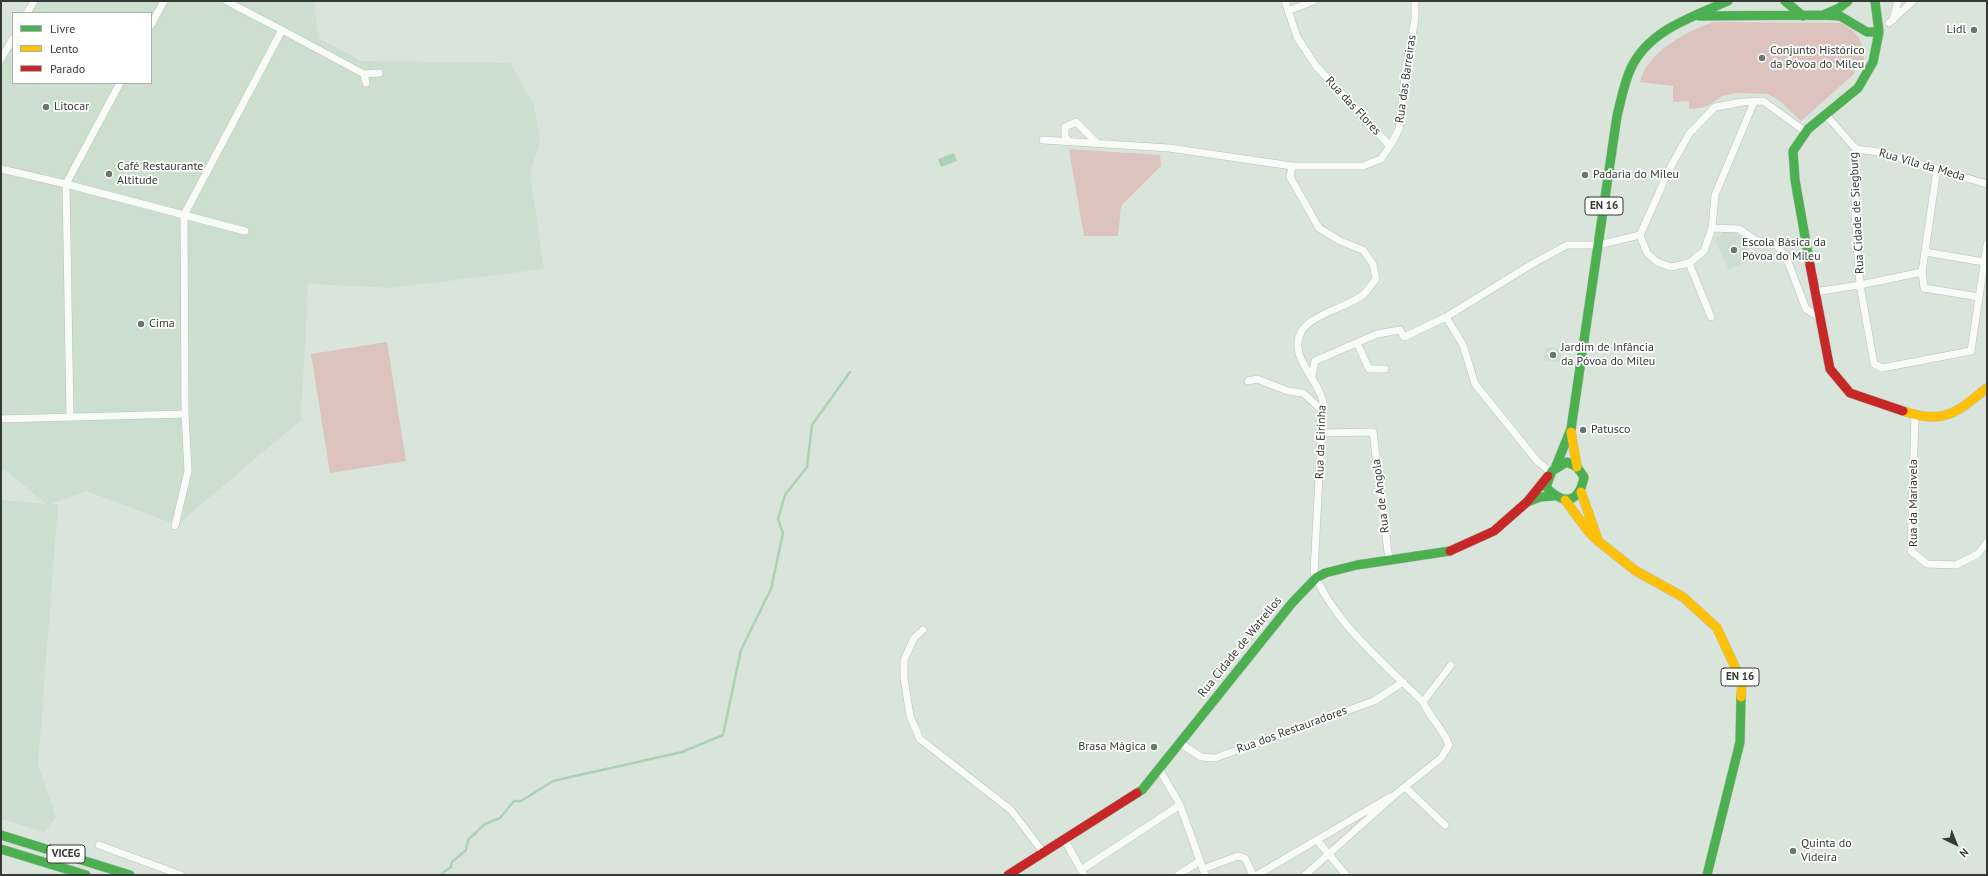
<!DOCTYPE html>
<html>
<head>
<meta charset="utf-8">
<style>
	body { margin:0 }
	#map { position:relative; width:1988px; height:876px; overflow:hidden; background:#d9e4da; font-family:"PT Sans",sans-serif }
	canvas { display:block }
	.frame { position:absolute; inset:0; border:2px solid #333a33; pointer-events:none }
	.legend { position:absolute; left:12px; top:12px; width:140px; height:72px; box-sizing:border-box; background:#fff; border:1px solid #adb0ad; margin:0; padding:5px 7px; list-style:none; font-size:12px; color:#333a33 }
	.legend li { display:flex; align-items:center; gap:8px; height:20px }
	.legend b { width:20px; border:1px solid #adb0ad }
	.north { position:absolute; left:1936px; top:824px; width:40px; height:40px; -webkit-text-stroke:3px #fff; paint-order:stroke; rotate:137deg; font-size:11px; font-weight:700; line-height:16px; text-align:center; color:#333a33 }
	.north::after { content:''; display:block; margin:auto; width:14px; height:18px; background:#333a33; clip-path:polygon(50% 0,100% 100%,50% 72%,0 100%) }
</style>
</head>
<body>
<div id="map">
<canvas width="1988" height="876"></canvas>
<div class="frame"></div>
<ul class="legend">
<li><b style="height:5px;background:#4caf50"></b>Livre</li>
<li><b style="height:5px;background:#ffc107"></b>Lento</li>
<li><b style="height:5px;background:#c62828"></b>Parado</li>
</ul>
<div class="north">N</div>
</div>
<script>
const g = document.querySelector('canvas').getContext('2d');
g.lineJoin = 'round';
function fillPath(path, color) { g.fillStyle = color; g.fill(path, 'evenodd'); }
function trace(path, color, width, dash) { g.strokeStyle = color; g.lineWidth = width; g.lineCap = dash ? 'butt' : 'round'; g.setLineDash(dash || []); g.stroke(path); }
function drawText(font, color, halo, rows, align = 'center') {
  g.font = font + ' "PT Sans",sans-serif'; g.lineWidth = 3.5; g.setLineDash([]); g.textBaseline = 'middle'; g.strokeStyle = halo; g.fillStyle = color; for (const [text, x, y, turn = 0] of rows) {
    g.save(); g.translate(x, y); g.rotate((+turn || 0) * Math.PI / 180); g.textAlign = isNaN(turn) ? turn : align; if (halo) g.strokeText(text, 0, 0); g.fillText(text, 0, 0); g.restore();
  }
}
fillPath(new Path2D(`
	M34,1H313L320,39L362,61L510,63L534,105L540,143L530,172L544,269L391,288L308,284L301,420L177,525L86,491L51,504L58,505L38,764L56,817L44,832L1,819V500L46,504L7,471L1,469V59L13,38V83H151V13H27Z
	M1724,232H1731L1740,235L1753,259L1729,270L1715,241L1719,236Z
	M1546,347L1563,350L1561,363L1544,360Z`), '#ccdfce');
fillPath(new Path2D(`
	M1715,22L1841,23C1859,33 1864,41 1864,62H1857L1854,74L1801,121L1780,101L1768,94L1736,93L1722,96L1706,107L1689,109V101L1673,102V86L1640,82C1646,53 1689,29 1715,22Z
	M1069,149L1160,155L1161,166L1121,206L1118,236H1084Z
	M387,342L406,461L330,473L311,354Z`), '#dcc3be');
fillPath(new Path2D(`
	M954,153L957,161L941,167L938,159Z`), '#acd3b1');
trace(new Path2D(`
	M440,875L451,867L452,862L466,850L468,840L485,824L500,818L514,801H521L553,781L682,752L723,735L741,650L771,589L783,533L778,519L785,495L807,467L812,425L850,372`), '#acd3b1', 2.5);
const street = new Path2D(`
	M226,1L282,30
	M1285,1L1297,37L1316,66L1390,146
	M1288,11L1313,1
	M27,13L34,1
	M1893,20L1898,1
	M1889,23L1913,1
	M151,25L164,1
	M1,59L13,38
	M364,74L366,83
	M1826,115L1856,149L1855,215L1860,285L1874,364L1882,368L1971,351L1987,244
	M1043,140L1169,148L1292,166H1363L1381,159L1390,146L1399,129L1406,68L1415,19V1
	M1068,141L1065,136V127L1076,122L1097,143
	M1856,149L1879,152L1987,184
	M1292,166L1290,177L1319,228L1340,241L1363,250L1373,264L1376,279C1372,284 1368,290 1364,294C1344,311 1294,315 1298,348C1300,366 1318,382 1323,401L1314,572C1332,621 1387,666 1423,702C1430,718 1442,727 1449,745L1441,758L1397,793L1305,875
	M1,169L66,184L245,231
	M1937,169L1922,272L1924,288L1979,297
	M1712,228L1739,229L1755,240L1777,245L1788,262L1806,309L1819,317
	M1640,235L1647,253L1657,262L1671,267L1689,263L1704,251L1712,228L1715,195L1754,102
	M1925,252L1984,262
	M1689,263L1711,317
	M1814,292L1860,285L1922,272
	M1446,317L1463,345L1475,384L1538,462L1551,472
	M1357,343L1369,369H1385
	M1312,376L1315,361L1377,334L1400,330L1404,337L1446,317L1532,264L1567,245H1598L1640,235L1670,168L1689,134L1715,107L1743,102L1763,101L1806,132
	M1248,381L1257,379L1288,391L1303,393L1323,411
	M1915,415L1911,551L1927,564L1956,565L1978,554L1987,542
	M70,417L66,184L120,83
	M1,419L185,414L184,215L282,30L364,74L379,73
	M1322,433L1373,432L1389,560
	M175,526L188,471L185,414
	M923,630L914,638L904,660V678L910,716L920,739L1011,810L1043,852
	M1423,702L1451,665
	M1180,743L1201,757L1215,758L1374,701L1403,682
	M1159,769L1180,805L1205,875
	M1406,788L1445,825
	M1064,839L1084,875
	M1317,840L1346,875
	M99,845L181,875
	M1203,869L1238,856L1245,858L1253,875
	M1081,870L1180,805
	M1178,875L1200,861
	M1257,875L1390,797`);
const fast = new Path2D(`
	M1785,1L1803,16
	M1823,15L1840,16L1867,32H1879
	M1699,16L1823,15L1839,8L1848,1
	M1810,265L1795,180L1793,151L1808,129L1858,88L1873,62L1879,32L1875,1
	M1567,462L1577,467L1584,477C1579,503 1564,506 1546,487L1552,471Z
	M1556,466L1571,429L1617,116C1621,100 1624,83 1631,68C1649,30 1692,17 1728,1
	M1527,502L1540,497L1553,496
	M1137,793L1142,790L1292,603L1316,578L1325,573L1357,565L1450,551
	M1,835L130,875
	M1,849L86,875
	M1707,875L1740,742L1741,697`);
const slow = new Path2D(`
	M1903,411C1944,425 1956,413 1987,388
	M1571,432L1577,467
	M1581,492L1598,540
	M1565,500L1588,531L1598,541L1636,571L1683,597L1717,628L1742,682L1741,697`);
const jam = new Path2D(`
	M1810,265L1830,369L1850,393L1903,411
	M1450,551L1494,531L1527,502L1548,476
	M1008,875L1137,793`);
trace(street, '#b9c1ba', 8);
trace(fast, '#b9c1ba', 10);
trace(slow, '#b9c1ba', 10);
trace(jam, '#b9c1ba', 10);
trace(street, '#f9fbf9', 7);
trace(fast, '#4caf50', 9);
trace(slow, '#ffc107', 9);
trace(jam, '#c62828', 9);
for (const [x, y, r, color] of [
	[1974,30,4,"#6d766d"],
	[1762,58,4,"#6d766d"],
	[46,107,4,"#6d766d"],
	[109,174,4,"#6d766d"],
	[1585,175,4,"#6d766d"],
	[1734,250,4,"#6d766d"],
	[141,324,4,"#6d766d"],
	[1553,355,4,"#6d766d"],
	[1583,430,4,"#6d766d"],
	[1154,747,4,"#6d766d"],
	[1793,851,4,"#6d766d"]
]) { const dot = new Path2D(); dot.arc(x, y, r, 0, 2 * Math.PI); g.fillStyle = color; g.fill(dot); trace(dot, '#fff', 1.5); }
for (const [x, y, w] of [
	[1604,206,38],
	[1740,677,38],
	[66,854,38]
]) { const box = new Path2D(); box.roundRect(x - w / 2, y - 9, w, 18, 3); g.fillStyle = '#fff'; g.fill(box); trace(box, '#333a33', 1); }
drawText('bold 11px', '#333a33', null, [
	["EN 16",1604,206],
	["EN 16",1740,677],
	["VICEG",66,854]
]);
drawText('12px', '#333a33', '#fff', [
	["Lidl",1966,30,"right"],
	["Conjunto Histórico",1770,51],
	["da Póvoa do Mileu",1770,65],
	["Litocar",54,107],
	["Café Restaurante",117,167],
	["Altitude",117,181],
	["Padaria do Mileu",1593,175],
	["Escola Básica da",1742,243],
	["Póvoa do Mileu",1742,257],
	["Cima",149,324],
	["Jardim de Infância",1561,348],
	["da Póvoa do Mileu",1561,362],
	["Patusco",1591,430],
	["Brasa Mágica",1146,747,"right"],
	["Quinta do",1801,844],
	["Videira",1801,858]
], 'left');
drawText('12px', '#333a33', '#fff', [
	["Rua das Barreiras",1406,79,-82],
	["Rua das Flores",1353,106,47],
	["Rua Vila da Meda",1922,165,16],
	["Rua Cidade de Siegburg",1857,213,-93],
	["Rua da Eirinha",1321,442,-88],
	["Rua de Angola",1381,496,-97],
	["Rua da Mariavela",1914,503,-90],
	["Rua Cidade de Watrellos",1240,647,-51],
	["Rua dos Restauradores",1292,730,-20]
]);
</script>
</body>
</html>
